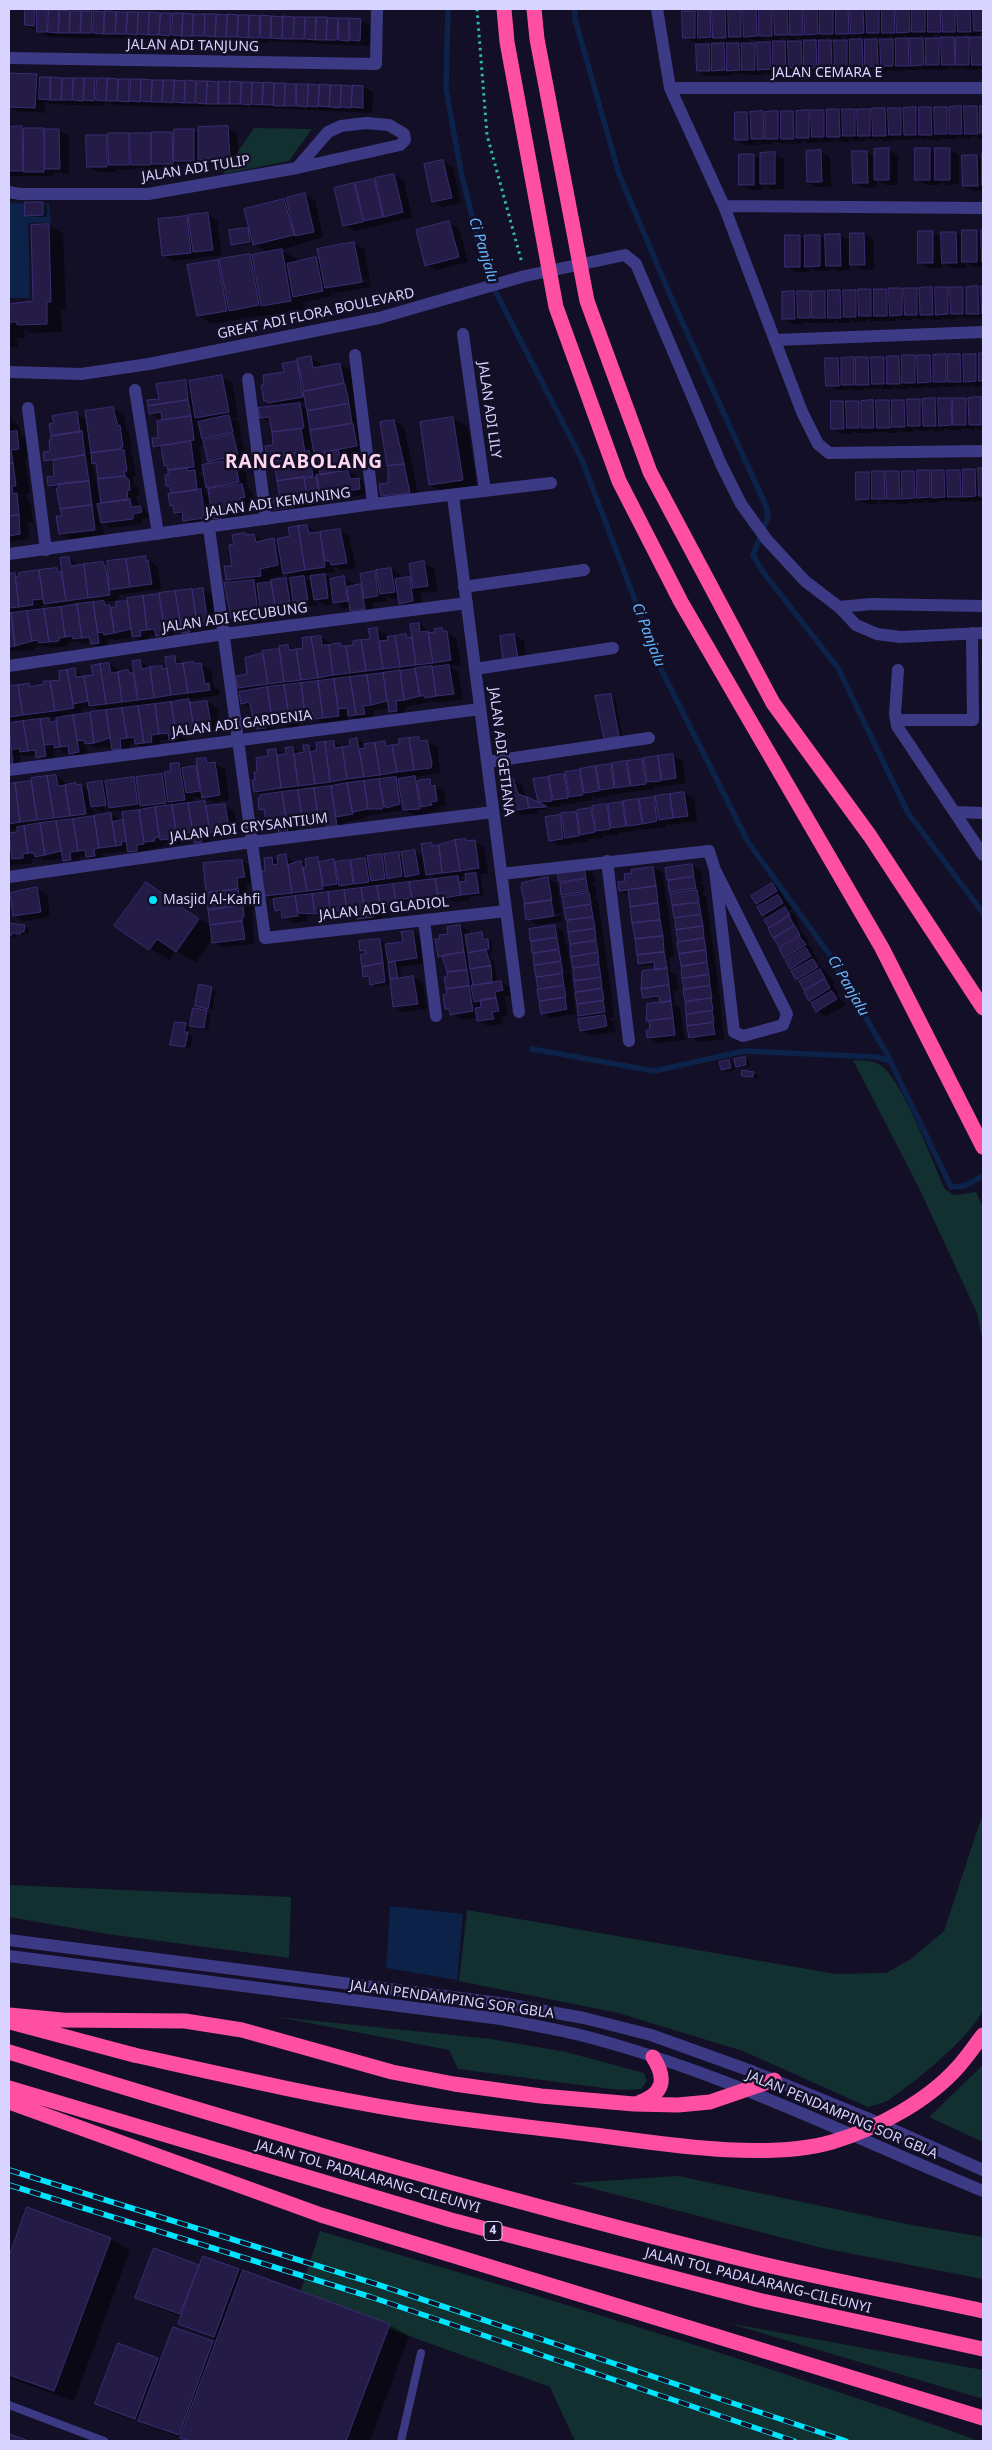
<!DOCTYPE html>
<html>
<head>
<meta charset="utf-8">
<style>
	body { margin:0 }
	#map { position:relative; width:992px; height:2450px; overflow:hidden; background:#130f26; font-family:"Noto Sans",sans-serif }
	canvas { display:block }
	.frame { position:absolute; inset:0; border:10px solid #d9d4ff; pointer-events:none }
</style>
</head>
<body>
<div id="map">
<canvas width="992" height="2450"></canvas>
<div class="frame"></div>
</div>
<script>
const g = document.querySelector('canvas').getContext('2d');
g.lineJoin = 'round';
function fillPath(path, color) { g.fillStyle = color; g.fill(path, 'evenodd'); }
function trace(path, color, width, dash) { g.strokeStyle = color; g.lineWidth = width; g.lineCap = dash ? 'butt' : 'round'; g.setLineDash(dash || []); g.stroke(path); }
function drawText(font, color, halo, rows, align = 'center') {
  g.font = font + ' "Noto Sans",sans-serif'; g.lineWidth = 5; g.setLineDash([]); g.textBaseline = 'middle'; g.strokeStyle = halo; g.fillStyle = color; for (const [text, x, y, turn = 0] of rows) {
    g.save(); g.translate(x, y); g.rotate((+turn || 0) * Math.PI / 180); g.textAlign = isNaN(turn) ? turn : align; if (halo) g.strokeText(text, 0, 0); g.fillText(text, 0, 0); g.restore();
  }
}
fillPath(new Path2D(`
	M254,128L312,129L289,161L223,174Z
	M853,1060C863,1061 876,1060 883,1067C905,1087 931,1159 945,1189L954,1195L976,1192L983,1208V1343L977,1313L918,1186Z
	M983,1813V2010C970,2038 916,2081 890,2099C884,2103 875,2105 868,2107L743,2051L618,2013L459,1981L467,1910L836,1974L886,1973L911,1959L944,1931Z
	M9,1885L291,1897L289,1958L107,1934L9,1917Z
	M278,2017L491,2039L566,2052L644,2073L647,2081L641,2089L619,2090L458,2069L449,2050Z
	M983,2065V2142L929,2117Z
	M678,2176L912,2225L983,2237V2279L822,2248L571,2183Z
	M320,2231C541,2297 762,2362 979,2441H575L550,2387L299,2296Z
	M728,2323L983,2370V2399Z`), '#12302f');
fillPath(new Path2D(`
	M9,203L49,204L51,222L28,223L30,298H9Z
	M390,1906L463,1914L457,1980L386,1968Z`), '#0c2248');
fillPath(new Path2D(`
	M26,9H42L50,13L92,12L95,14V12L174,16V14L360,20L370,25L369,46L269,41V43L180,38V40L104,38L101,36V38L48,37L26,25ZM30,22L38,26V29L29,24Z
	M338,9H349V11L340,10Z
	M771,9L775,12V9H787L791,12V9L806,11V9L821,11V9H983V35L980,33V38H983V70L978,67V70H967L964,68L953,69L948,67L949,70H937L933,68V70L918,69V70H907L902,68L903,71H892L887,69V71L876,72L872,69V71H861L856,69L857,72H845L841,70V72L826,71V73H815L811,70V73H800L795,71V73L784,74L780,71V74L769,75L764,72V75H753L749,73V75L734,73V75L723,76L719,73V76H708L698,71L697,43L684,37L694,12L699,14V11L714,13L725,11L729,14L740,11L745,13ZM934,34L943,36V42L934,39ZM964,34L973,36V41L964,39ZM889,35L897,38V43L889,40ZM919,35L927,37V42L919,39ZM950,35L957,37V40L950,38ZM842,36L851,39V44L843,41ZM858,36L866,39V43L858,40ZM873,36L881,38L882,43L873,40ZM904,36L911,37L912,41L904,39ZM797,37L805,40V45L797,42ZM812,37L820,40V44L812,41ZM827,37L835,39V44L827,41ZM766,38L774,41V45L766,43ZM781,38L789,40L790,45L781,42ZM750,39L759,41V46L750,44ZM705,40L713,42V47L705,45ZM720,40L728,42V46L720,44ZM735,40L743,42V47L735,44Z
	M9,74L98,81V79L132,82V80L299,87H363L373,92L372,113L249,107L127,106L104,103V106L50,104L45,101V113L17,111L9,107Z
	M977,107L981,110L983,107V139L971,136V139L957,137V139H945L941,137V140H930L926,137V140L911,138V140H899L895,137V140L884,141L879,138V141L865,139V141H854L849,139V142H838L834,139V142H823L818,140L819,143H807L803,140V143L792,144L787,141L788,144L773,142V144H762L757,142V145H746L737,139L747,113L752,116L763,113L766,115L777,112L782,115L793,112L797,115L824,111L828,113V111L839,110L844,113L854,110L858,112L869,110L874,112L885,109L889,112L915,109L920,111V109L931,108L936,111L961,108L966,110Z
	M9,128L59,131L69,136V174L53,172V176H9Z
	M227,128L237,133L239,162L209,165L203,161V166L182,164V169L160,167V170L138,168L120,170L116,168V172H98L88,166L106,136L110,138L128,134L132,136L150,134L153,136L172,133L175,135L193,130L199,133Z
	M949,149L959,155V184L946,185L940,181V185H926L917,180L930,150L936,153Z
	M888,150L898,155V185H885L877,180V187L863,188L854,182L867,152L875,157Z
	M821,152L830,157L831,187H817L808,182Z
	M774,154L784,159V189H771L763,185L764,190H750L741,185L753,155L761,159Z
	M983,155V191H974L964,186L977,156L983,159Z
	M443,161L453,167L461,203L443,207L433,202Z
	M394,175L404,181L412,217L354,231L344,225L336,189Z
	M305,195L315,200L323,237L281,250L297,259L298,263L316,259L321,261L354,244L364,249L371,287L335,293L331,291L332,296L304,302L306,309L277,314L245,318L240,316L241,319L212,324L198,316L218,261L222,263L250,255L254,258L269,253L254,244L236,246L232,244L247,229L251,231L284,200L288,203ZM367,279L368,282L332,288V286Z
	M42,203L47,206V217H31L26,215Z
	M207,214L217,220L222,255L204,257L200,255L201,258L173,261L164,255L187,217L190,219Z
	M449,223L459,228L468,262L436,270L426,265Z
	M49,225L63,234L66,310H61L62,332L33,333L24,330L25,338H17L18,347H9V305L34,302Z
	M976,231L982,234L983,231V267H973L966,262V268H952L942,262V268H929L919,262L932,232L942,238L956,233L963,237Z
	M864,234L874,240V270H861L850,264V270L837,271L830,267V271H816L810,267V272H796L787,267L799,236L806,240L820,236L827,240L840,235L851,241Z
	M982,287L983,319L973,317V319L957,317V319H946L942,317V320H931L926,318V320L912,318V320H901L896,318V321H885L881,319V321H870L866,319V322H854L850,319V323H839L835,320V323H823L820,321V323H809L804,321V324H793L783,318L794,293L799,295L810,292L813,294L824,292L829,294L840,292L844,294L855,291L860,293L871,290L875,293L886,290L891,292L902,289L905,291L916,289L921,292L932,289L936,291L948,288L951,290L962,288L967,291V288H978L982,290Z
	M976,355L980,358V355H983V386L975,387L970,384V387L955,385L956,387H944L940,384V387L929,388L924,385V388H913L909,385V389H898L894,386V389H882L878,387V389L863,388V390H852L848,387V390H837L827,385L838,359L842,362L853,358L857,361L868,358L872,361L883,358L888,361L899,357L903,360L914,357L919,359L930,356L934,359L945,356L949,358L960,356L964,358Z
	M310,358L320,363L321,368L340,364L350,370L358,408L354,409L359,411L366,452L347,455L354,459L356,468L347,470L368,485L370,494L330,500L321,495L315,496L317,509L283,515L274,510L281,499L276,461L268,457L274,446L271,423L261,417L277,407L265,400L285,373L296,362L300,364ZM306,403L307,409L299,404ZM313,447H315L317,457L314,456Z
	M222,377L232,382L238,418H233L239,422L242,438H238L242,441L247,460L234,463L246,473L248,487H246L252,491L254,502L249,503L250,510L242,512L243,517L223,524L214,519V523L194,526L176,512L174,507L171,505L172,488L168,485L169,467L165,465L163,452L154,446L159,439L163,421L150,413L160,400L185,381L191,385ZM202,438L208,441L203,442ZM206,445L209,461L215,464L202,466L200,446ZM205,471L206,478L197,473ZM205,486L212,490L210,496L206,494Z
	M951,399L954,401L965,399L970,402L981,399L983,400V430L975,427V430L961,428V430H950L945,428V431H934L929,428V431H919L914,429V432H903L899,430V433H888L883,430V433L869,431V433H857L853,431V434H842L832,428L843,403L847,405L858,402L862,404V402H873L878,404L889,402L893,404V401H904L908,403L935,400L939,402Z
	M9,406L13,422L18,425L21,435L32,441L34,457L25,458L30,494H26L28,501L31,503L33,522L28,523L29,539L9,542Z
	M113,409L123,414L127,431L129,432L132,452H129L133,457L136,476H133L134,485L138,487L139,495L136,496L139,507L150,513L151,518L142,519V524L111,528L102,523L104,535L70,539L60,534L63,517L57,489L50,485L55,477V465L46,460L52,452L50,425L76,414L88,420ZM93,463L98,466L103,504L100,505Z
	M389,417L404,427L419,498L392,501L382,496L389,484L388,475H390L381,423L392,422Z
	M453,418L468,427L477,488L445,493L430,485Z
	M964,470H975L979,473V470H983V501L974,502L970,499V502H959L954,500V502L940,500V502L928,503L924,500V503H913L909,501V504H898L894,502L883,504L878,501V504H867L858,499L868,473L873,476L884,472L887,474L899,472L903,475L914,472L918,474L929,471L933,473L944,471L949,474L960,471L964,473Z
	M307,526L317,533L339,530L349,535L356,568L342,570L333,566L335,572L322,574L332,579L344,578L354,583V587L363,585L374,573L379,575L391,569L401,575V579L409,578L413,581L424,563L434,568L437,591L424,593L420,591L422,606L409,608L400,603L399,598L391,599L387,596V601L372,603L374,614L361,616L352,610L351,607L344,608L336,603L325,605L316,600L317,605L304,607L299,604V607L271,613L266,610L267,619L261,620L262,623H242L232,617L234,583L227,579L254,535L265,542L274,540L279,543ZM287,574L294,579L291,582L286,579L275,581L274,577ZM311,576L312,582L303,577Z
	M69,558L79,566L102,563L107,566L145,558L158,567L161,589L118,595L119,600L104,602L118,608L117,604L129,602L128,599L203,590L212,595L217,628L198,629L199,637L193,638L177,629H173L174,639L166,640L157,635L150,636V641L143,642L134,637L115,640L107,638L108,648L102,649L92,643L84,644L79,641L68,643L69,646L50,648L45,646L35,647V650L9,651V575H15L21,578L20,574L57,569L63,572ZM42,605H48L55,609L42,610ZM189,618L191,632H189Z
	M419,624L428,630L429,634H436L442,630L456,638L461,665L449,666L458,672L463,699L436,703L433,701L405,707L406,716L400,717L391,711L390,707L373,711L374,719L359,721L347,714L348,721L325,724L315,718L298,719L299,728L293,730L283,723L274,724L275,733L267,734L257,728L251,709L242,703L247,692L239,687L264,654V652L288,646L295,650L304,649L321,637L330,643L331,645L355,646L371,640L377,630L386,635L387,638L406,636L410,638H413Z
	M514,635L524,641L527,663L514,665L501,637Z
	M174,658L184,663L201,665L211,670L214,687L219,690L220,695L188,700L195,704L207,702L217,708L220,729L211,730L212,733L184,734L186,744L179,745L170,739L160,740L161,747L146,749L136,743L129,744L130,754H123L113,749V746L96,748L91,745L86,746L88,757L80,759L70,752L65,753L60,750H53L55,761L46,763L37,756L20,755L22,769L9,766V686L29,685L33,687L61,681L74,670L84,677L94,676L109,664L119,670V673L128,671L133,674H135L140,661L150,669L161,667L168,669ZM93,707L103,712L83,715L82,709ZM57,717L58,722L47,718ZM11,743L14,762H12L9,744Z
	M611,696L615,698L623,738L609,741Z
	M419,738L437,747L440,773L413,777L422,782L430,781L444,792L446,806H440L441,810L432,812L428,810L429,814L414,815L405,810L371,815L362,818V819L345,822L346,831L327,822L303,825L304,827H300L295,825L297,838L267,823L266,812L261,809V795L255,791L259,773L276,750L287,755L293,748L302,754L305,753L309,746L319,752L334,742L344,748L352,747L351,741L357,739L367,745L385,743L392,746Z
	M672,755L682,761L686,783L658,787L654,785L655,789L626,793L623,791V793L610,795L607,793L608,796L595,798L592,796V800L580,802L576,800L577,803L564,805L560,803L561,806L549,807L539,801L548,778L551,780L564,775L567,777L566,773L581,770L595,768L598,770L610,765L613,767V764L642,761L645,763V759Z
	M206,759L225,769L229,800L213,802L203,797L196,798L193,795L194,804L205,803L213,807L225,806L234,811L238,833L210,839L211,847L205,848L183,833L182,835L194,842L171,845L163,843L164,846L146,850L147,856L139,857L130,852L128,843L125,844V851L103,854L104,861L97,862L88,856L79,857L80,865L74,866L64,860V858L45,861L40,858L32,859V863L12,866L9,864V834L19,833L18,829L9,830V785L56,776L65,782L66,787L81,786L90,791L102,782L107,785L134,778L138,780L162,775L166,777L173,772L171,765L179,764L187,769H199ZM102,787H104L108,811L105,812ZM93,807L102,812L115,810L123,812L125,823L111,814L95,817Z
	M512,780L522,785L527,799L549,809L537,810L538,813L522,815L512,810Z
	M684,793L694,798L697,821L669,825L666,823V827L638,830L635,829V831L622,833L619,831V834L607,836L603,834L604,838L591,839L588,838V841L575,843L572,841V844L559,846L550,840L559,816L563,818L575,813L579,815L578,811L606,806L610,807L622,803L625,805V802L653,798L657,800Z
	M474,841L484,847L488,873L478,875L481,877L483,895L470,897V900L455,902L447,898L448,903L423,906L413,900L400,902V906L389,907L390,910L381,912L383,922L368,924L352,912L343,913L338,910L328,911L329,914L307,916V921L293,923L276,910L275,900L266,895L267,872L272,858L279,862L286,856L296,864L301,862L307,866L318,858L324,862L365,859L369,861L381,856L386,858L398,853L403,856L402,853L415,851L424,857L432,844L436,847ZM428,874L437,880L428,881ZM466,876L467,882L458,877ZM433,890L445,897V900L432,892Z
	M242,861L252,866L254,882L246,883L248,898L257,903L258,909L252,910L254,944L223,947L213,942V938L196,962L176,951L169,960L116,926L146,883L211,926L204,865Z
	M692,865L701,871L703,881H699L703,884L705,893L701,894L706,897L719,990L715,991L719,993L724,1039L699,1042L690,1037L686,1004L690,1003L686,1001L679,944L683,943L679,941L672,895L675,894L671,892L673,881L668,879Z
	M584,868L593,874L595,883L591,884L595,886L597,896L593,897L598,900L613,1005L609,1006L613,1008L614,1017L608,1018L614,1022L616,1032L591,1035L581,1030L586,1019L580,1016L564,898L568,897L562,894L565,884L560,881Z
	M653,868L663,873L674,957H669L671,972L676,975L678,990L673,991L675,1003H672L680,1008L685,1040L658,1043L648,1038L652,1031L646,1014L663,1003L661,998L648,999L644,997L660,970L656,964L643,966L639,963L630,896L620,890L626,882Z
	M548,878L557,884L563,921L537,925L528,919ZM560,913V916L535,920V917Z
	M772,884L782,890L786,897L783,899L788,902L792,909L789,911L795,914L801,931L809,941L807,942L814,951L812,952L820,962L817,963L830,976L834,983L832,984L839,994L837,995L846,1005L827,1016L817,1011L815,1002L810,1000L808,991L797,979L795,970L791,968L789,959L785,957L783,948L774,937L765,920L769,918L763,915L762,906L757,903Z
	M37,889L47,894L50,917L24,921L14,915Z
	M9,923L25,926L29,929V933H25V935L16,934V937H9Z
	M460,926L470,932V935L481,934L492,943L493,951L490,952L491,959L494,961L497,980L495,983L501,982L511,988L512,995L504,997L508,1016L501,1017L503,1024L488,1026L478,1020V1017L461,1020L446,1009L449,978L443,958L439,956L450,935L448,928Z
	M555,927L564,932L566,942L563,943L567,945L576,1014L551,1018L542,1013L537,979L541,978L537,976L530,930Z
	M413,932L423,938L426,963L399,967L402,979L413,977L423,983L427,1009L404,1012L394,1007L391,984L375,987L371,984L370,978L364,976L366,953L361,950L380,940L388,945L404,943ZM390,968L392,978L395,980L389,981L387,969Z
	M212,988L216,991L212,1010L202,1009L211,1014L208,1030L196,1028L191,1026L205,1011L196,1006Z
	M185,1025L189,1027L188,1034L192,1036L190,1049L171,1044Z
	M744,1058L749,1061L750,1067L741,1068L737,1066Z
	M729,1061L733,1063L735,1070L726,1072L722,1069Z
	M754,1073L758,1076L757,1079L743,1075Z
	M28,2209L110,2239L130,2250L74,2401L9,2378V2261Z
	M198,2266L239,2270L389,2325L409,2336L370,2441H189L111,2412L97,2403L119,2345L161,2362L212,2342L216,2345L218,2340L180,2323L182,2317L151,2305L137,2297ZM110,2408L142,2420L141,2423L110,2411Z`), '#0007');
trace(new Path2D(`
	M448,9L446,89L461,172L486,273L582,460L661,669L748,842L829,954L887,1054L951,1187L964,1186L983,1176
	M575,9V19L619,174L670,295L766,506L768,517L753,555L763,572L838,668L908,813L983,913
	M532,1049L654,1071L744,1051L876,1057L890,1061`), '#0c2248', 5.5);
const building = new Path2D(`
	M25,9H35L34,26L25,25Z
	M743,9H756L757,36L744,37Z
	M759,9H772V36H759Z
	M774,9H787L788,35H775Z
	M790,9H802L803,35H790Z
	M804,9H817L818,34L805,35Z
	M820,9H833V34H820Z
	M836,9H848L849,34H836Z
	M850,9H863L864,33L851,34Z
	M866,9H879V33H867Z
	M882,9H894L895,33H882Z
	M896,9H909L910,32L897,33Z
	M912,9H925V32H912Z
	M928,9H940L941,32H928Z
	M942,9H955V32H943Z
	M957,9H970L971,32H958Z
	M973,9H983V31H974Z
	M37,10H47V32H37Z
	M49,10H59L58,33L48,32Z
	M60,10L70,11L69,33H59Z
	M698,10H710L711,37L698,38Z
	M712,10H725L726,38H713Z
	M728,10H741V37H729Z
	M71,11H81L80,33H70Z
	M82,11H92L91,33H81Z
	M94,11L104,12V34L93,33Z
	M105,11L116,12L115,34H104Z
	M682,11H695V38H683Z
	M117,12H127L126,34H116Z
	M128,12H138L137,35L127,34Z
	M139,12H149L148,35L138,34Z
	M150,12L160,13L159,35H149Z
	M161,13H171L170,36L160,35Z
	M173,13H183L182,36L172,35Z
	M183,13L193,14L192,36H182Z
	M194,14H205L204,36H193Z
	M205,14H216L215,37L205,36Z
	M217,14L227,15L226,37H216Z
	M228,14L238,15L237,37H227Z
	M239,15H249L248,38L238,37Z
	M250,15L260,16L259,38H249Z
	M261,15L271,16V38H261Z
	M272,16L283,17L282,39L271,38Z
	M283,16L294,17L293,39H283Z
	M295,17H305L304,39H294Z
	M306,17H316L315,40L305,39Z
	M317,17H327L326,40H316Z
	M328,18H338L337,40H327Z
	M339,18H349V41L339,40Z
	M350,18L361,19L360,41L350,40Z
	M941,37H954L955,65H942Z
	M956,37H969V65H956Z
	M971,37H983V65H972Z
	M896,38H908L909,66H896Z
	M910,38H923L924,65L911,66Z
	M926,38H939V65H926Z
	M850,39H862L863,67H850Z
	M865,39H877L878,66L865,67Z
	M880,39H893V66H881Z
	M804,40H816L817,68H804Z
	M819,40H831L832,67L819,68Z
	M834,40H847V67H835Z
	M773,41H785L786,69H773Z
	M788,41H801L802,68H789Z
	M757,42H770L771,69L758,70Z
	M712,43H724L725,70L712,71Z
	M727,43H739L740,70L727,71Z
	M742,43H755V70H742Z
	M696,44H709L710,71H697Z
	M9,73L37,74L35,108L9,107Z
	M40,77H50V100L39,99Z
	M51,77L62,78L61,100H51Z
	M63,78H73L72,100H62Z
	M74,78H84L83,101L73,100Z
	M85,78H95L94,101L84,100Z
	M97,78H107L106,101L96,100Z
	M108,78L118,79L117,101H107Z
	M119,79H129V102L118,101Z
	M131,79H141L140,102L130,101Z
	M141,79L152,80L151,102L141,101Z
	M153,80H163L162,102H152Z
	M164,80H174L173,103L163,102Z
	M175,80L185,81L184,103L174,102Z
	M186,80L196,81L195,103H185Z
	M197,81H207L206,104L196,103Z
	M208,81L218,82V104H207Z
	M219,81L230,82L229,104H219Z
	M230,81L241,82L240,104H230Z
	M242,82H252L251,105L241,104Z
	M253,82L263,83L262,105L252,104Z
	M264,82L274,83L273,105H263Z
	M275,83H285L284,106H274Z
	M286,84H296L295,106H285Z
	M297,84H308L307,107L297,106Z
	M309,84L319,85L318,107L308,106Z
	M320,84L330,85L329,107L319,106Z
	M331,85H341L340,108L330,107Z
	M342,85L352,86L351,108L341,107Z
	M353,85L363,86V108L352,107Z
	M961,106L962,134H949V107Z
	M964,106H977L978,134H965Z
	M980,106H983V133H980Z
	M916,107V135H904L903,108Z
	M919,107H931L932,135H919Z
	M934,107H947V134H935Z
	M872,108H885L886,136H873Z
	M888,108H901V135H889Z
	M827,109H839L840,137H827Z
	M842,109H855V136H843Z
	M857,109H870V136H858Z
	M809,110V138H796V111Z
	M811,110H824V137H812Z
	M763,111L764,139H751L750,112Z
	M778,111V139H765V112Z
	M781,111H793L794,139H781Z
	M735,112H747L748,140H735Z
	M22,126L23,171H9V127Z
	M228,126L230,157L198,160V127Z
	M24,128H44V172H24Z
	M45,129H59L60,169H45Z
	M174,129H194V161H174Z
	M152,132H172L173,164H152Z
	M108,133H129V165H109Z
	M130,133H151V165H131Z
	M86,135H107V167H87Z
	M889,148V180H874V149Z
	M915,148H930V180H915Z
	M935,148H950V180H935Z
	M821,150L822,182H807L806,151Z
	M852,151H867L868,183H853Z
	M775,152V184H760V153Z
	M982,153H983V185H982Z
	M739,154H754V185H739Z
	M962,155H977L978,186H963Z
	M443,160L452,198L432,202L424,164Z
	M394,174L403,212L384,217L375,178Z
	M374,179L383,217L364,221L355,183Z
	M354,183L363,222L343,226L334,188Z
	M305,193L314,232L295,236L286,198Z
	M284,199L294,235L253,245L244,209Z
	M25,202H43V215L25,216Z
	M208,213L213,250L193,252L188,215Z
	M187,216L191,253L162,256L158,219Z
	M449,221L459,257L425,266L416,230Z
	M49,224L51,302H47V324L17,325V322H10L9,331V304L33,301L31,225Z
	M248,228L250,242L231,245L229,230Z
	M962,230H977V262H962Z
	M981,230H983V262H982Z
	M918,231H933V263H918Z
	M941,232H956L957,263H942Z
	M850,233H864L865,265H850Z
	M825,234H840L841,266H826Z
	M785,235H800V267H785Z
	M805,235H820V266L805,267Z
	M354,242L362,282L325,288L317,249Z
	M282,249L291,301L261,306L252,255Z
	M250,254L259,305L229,311L219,259Z
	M316,257L323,291L293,297L287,264Z
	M218,260L227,311L197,316L187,265Z
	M978,286L979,314H966V287Z
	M981,286H983V314H982Z
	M932,287L933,315H920L919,288Z
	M935,287H948V314L936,315Z
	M950,287H963V314H951Z
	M889,288H902V315L890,316Z
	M904,288H917V315H905Z
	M858,289H871V316H859Z
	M874,289H887V316H874Z
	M828,290H840L841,318H828Z
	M843,290H856V317H844Z
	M794,291L795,319H782V292Z
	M797,291H810V318H798Z
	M812,291H825V318H812Z
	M979,353H983V381H979Z
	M946,354V382H933V355Z
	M948,354H960L961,382H948Z
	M963,354H976V381L964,382Z
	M902,355H915V383H902Z
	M917,355H930L931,382L918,383Z
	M311,356L313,368L340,363L344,383L304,391L297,359Z
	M887,356H899L900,384H887Z
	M854,357V385H841V358Z
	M856,357H868L869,385H856Z
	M871,357H884V384H872Z
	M825,358H838L839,386H826Z
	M297,361L303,397L268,403L267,400L264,401L261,385H264L263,375L284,372L282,364Z
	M222,375L229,412L195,418L189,381Z
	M186,380L188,400L148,406L147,400L159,399L156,384Z
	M345,384L349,403L307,411L303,392Z
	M981,397V425H969L968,398Z
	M935,398L936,426H923L922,399Z
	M938,398H951L952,425L939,426Z
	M953,398H966V425H953Z
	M907,399H920V426H908Z
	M188,400L191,416L162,420L161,412L149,414L148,406Z
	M873,400L874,428H861V401Z
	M876,400H889L890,428H877Z
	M892,400H904L905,427H892Z
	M831,401H843L844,429H831Z
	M846,401H859V428H847Z
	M300,403L304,428L272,432L269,417L260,418L258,408Z
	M349,404L352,423L310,430L307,411Z
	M113,407L118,426L120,425L123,447H120L121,449L91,453L85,411Z
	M77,412L80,432L51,436L49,424L54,423L52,416Z
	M229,415L233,432L202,439L198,422Z
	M191,416L194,440L153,447L152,438H158L157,421Z
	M453,417L463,480L429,485L420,422Z
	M394,420L404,464L387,466L380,422Z
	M353,424L357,446L314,454L310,431Z
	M301,429L305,452L267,458L265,446L273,445L272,432Z
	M17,431L19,449L11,450L13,463L9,464V432Z
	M82,431L85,455L44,461L43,452L50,451L49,440H51V436Z
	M233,434L238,455L208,462L203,441Z
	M191,442L194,467L168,470L167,465L164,466L161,446Z
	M121,449L124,450L127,471H124L125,476L98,479L96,463L92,464L91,453Z
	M338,450L339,454L345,453L346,463L338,465L339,471L320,475L317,454Z
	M309,451L313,476L277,481L274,461L279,460L278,456Z
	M85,455L89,481L48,486L47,477L54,476L53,460Z
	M231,460L232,467L236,466L239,482L206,488L202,465Z
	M13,463L16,486H12L13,494L17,493L19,515L9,516V464Z
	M404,464L410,493L381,496L379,484L388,483V466Z
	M187,468L188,471L195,470L197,490L171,493L170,486H166L165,475H168V470Z
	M978,468H983V496H979Z
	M963,469H975L976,496L963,497Z
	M917,470H930V497L917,498Z
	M932,470H944L945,497L932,498Z
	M947,470H960L961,497H948Z
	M348,471L350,479L359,478L360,489L319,495L316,475Z
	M872,471H884L885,499H872Z
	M886,471H899L900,499H887Z
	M902,471H914L915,498L902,499Z
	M856,472H869V499L856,500Z
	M125,476L129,480L130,490L127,491L128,500L101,503L98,479Z
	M304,477L308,505L305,503L293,505L294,507L272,510L271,499L280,498L277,481Z
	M317,477L320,493L307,495L304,479Z
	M89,481L92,505L60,509L56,488H59L58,484Z
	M242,484L245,497L240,498L241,505L233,507L234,512L221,514V518L212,519L208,489Z
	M201,489L205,518L183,521L182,512L174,513L173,505L170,506L168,494Z
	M130,499L131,507L140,506L142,512L133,514V519L101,523L97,504Z
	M92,505L95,530L59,534L56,516H62L60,509Z
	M19,515L20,534L9,536V516Z
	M307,525L309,533L320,532L325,567L305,570L298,526Z
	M298,526L305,570L283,574L277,539L290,536L288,528Z
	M340,529L347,563L331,565L330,561H325L320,532Z
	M245,533L246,535L254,534L256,542L274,538L278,565L260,569L261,576L226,580L224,566H232L229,545L234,544L232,535Z
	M146,556V561L148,560L152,584L130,587L126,559Z
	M69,557L71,566L84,564L88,598L66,601L60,558Z
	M126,559L130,587L109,590L107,561Z
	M424,561L428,586L413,588L409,564Z
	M103,562V565H105L110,595L88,598L84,564Z
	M57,568L58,572L61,571L66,601L44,604L39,570Z
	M391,568L395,592L380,594L376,570Z
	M39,570L43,599L32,600L33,605L19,607L15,577L19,576V573Z
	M375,571L378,596L364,598L360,574Z
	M15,573L19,607L9,608V574Z
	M325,574L328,598L314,600L310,576Z
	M304,576L308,600L293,602L290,578Z
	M344,576L348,601L333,603L330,579Z
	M410,577L413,601L399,604L395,579Z
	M286,578L290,602L275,604L271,580Z
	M254,580L258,614L252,615L253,618H231L224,583Z
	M271,582L275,606L260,608L257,584Z
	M361,584L365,609L350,611L347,587Z
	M203,588L208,624L197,625L192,590Z
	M192,589L197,623L189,624L190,632L182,633L175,591Z
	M175,591L181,625L171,627L170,623L164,624L159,593Z
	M159,594L165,634L156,636L154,629L147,630L143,596Z
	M143,596L147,630L140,631L141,636L132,637L127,598Z
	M104,601L105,605H110L114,633L104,635L103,632L98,633L93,602Z
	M127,601L131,629L114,633L111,607H116V602Z
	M93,602L99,643L91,644L89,637L82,638L77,604Z
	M77,604L82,638L73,639L72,636L65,637L61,607Z
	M61,607L65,637L59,638V641L49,642L44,609Z
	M44,609L49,642L39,643L38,640L32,641L27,611Z
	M27,611L32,641L15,646L11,613Z
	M9,613H11L15,646L9,647Z
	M419,623L420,632L428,631L433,663L416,665L410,624Z
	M377,628L383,669L366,671L361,640L370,639L368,629Z
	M442,628L443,631H447L451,660L433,663L428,633L435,632L434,629Z
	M406,634L407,638L412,637L416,665L400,667L395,636Z
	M514,634L518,658L503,660L500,636Z
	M321,636L322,645H329L333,675L318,678L311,637Z
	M395,636L400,667L383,669L379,641L388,640L387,637Z
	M311,637L318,678L301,680L296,649L303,648L302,638Z
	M361,640L366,671L350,673L346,646L353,645V641Z
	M340,643L341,646H346L350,673L333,675L329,645Z
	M288,645L289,650L296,649L301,680L284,682L279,646Z
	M279,649L284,682L268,684L262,651Z
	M263,653L268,684L238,688L236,676L247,674L245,658Z
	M175,656L176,664L183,663L188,693L171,695L165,657Z
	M140,660L142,669L150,667L154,698L138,700L132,661Z
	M194,662L195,664L201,663L205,684L209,683L210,690L188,693L183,663Z
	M109,663L111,673L118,672L122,702L106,704L100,664Z
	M100,664L106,704L89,706L84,676L93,675L91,666Z
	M449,665L454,694L436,696L432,667Z
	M162,666V669L167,668L171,695L154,698L150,667Z
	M432,666L436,696L425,698V696H420L415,668Z
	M75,668L76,677L84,676L88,701L73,704L67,670Z
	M415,669L420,696L404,700L400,671Z
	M67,670L74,708L55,711L50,681L60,680L59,671Z
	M128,670L129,673H133L138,700L122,702L118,672Z
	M400,670L404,700L396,701L397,711L389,712L383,673Z
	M383,673L387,701L371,705L367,675Z
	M367,675L371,705L363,706L365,714L356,715L350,677Z
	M350,677L356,715L348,716L347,708L338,709L334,679Z
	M334,679L339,716L323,718L318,681Z
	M44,681H50L55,711L23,715L18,685L29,683L30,687L44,684Z
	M318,681L323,718L314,719L313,713L305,714L301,683Z
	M301,683L305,714H289L284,685Z
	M18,685L23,715L9,717V686Z
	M284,685L290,723L282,725L281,717L272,718L267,687Z
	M267,687L272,718L265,719L266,728L256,729L249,702L241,704L239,692Z
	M611,694L619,736L604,739L595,696Z
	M189,699L194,730L175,729L171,702Z
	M207,701L211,724L194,730L190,703Z
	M171,702L177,739L169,740L168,733L159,734L155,704Z
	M155,704L159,734L151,735L152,742L144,743L138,706Z
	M138,706L144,743L135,744L134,737L127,738L122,708Z
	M122,708L127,738L120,739L121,749L112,750L106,710Z
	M106,710L110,738L94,743L90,712Z
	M90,713L94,743L85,744L84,740L77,741L73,715Z
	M73,715L79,752L69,754L68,746L60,747L56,718Z
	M49,718L50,722L56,721L60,747L54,748V744L44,745L40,719Z
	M40,719L46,756L36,758L35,750L28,751L23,721Z
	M23,721L28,751L20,752L19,748L11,750L9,723Z
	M9,733L13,764H9Z
	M419,737L420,741L427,740L432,763L431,768L414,770L409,738Z
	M357,738L364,777L347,779L342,747L350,746L349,740Z
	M409,738L414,770L397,772L392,745L399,744V739Z
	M334,741L335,748L342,747L347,779L330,782L325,742Z
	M385,741L386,746L392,745L397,772L380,775L375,743Z
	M325,742L330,782L315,784L310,752L317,750L316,743Z
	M375,743L380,775L364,777L359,749L365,748L364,744Z
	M303,745H309L315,784L298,786L294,754L304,752Z
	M293,747L298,786L281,788L277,755L286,754L285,748Z
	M276,749L281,788L254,792L252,780H255L254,772H257L256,758L268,756L267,750Z
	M673,754L676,778L662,780L658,756Z
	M658,756L661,781L647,782L643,758Z
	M206,758L207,763L215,762L220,795L202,798L196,759Z
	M642,759L646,784L631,786L627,761Z
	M626,761L630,786L615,788L612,763Z
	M179,763L185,800L168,802L164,772L171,771L170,764Z
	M611,764L614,788L600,790L596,766Z
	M196,766L200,791L186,793L182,768Z
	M595,766L599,791L584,793L580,769Z
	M580,770L583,795L569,797L565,772Z
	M162,774L166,803L140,806L136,777Z
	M564,774L568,798L553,800L549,776Z
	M56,775L58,786L65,785L70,816L54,818L47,776Z
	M47,776L54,818L37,820L31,778Z
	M415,776L420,809L403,810L398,779Z
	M134,777L138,804L109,808L105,781Z
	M396,777L400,804L386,808L384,806L379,779Z
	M548,777L552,801L538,802L533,779Z
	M513,778L518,794L527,797L529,808L511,811L506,781Z
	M379,779L384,806L382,809H368L364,781Z
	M430,779L431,786L435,785L437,801L431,802L432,805L421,807L417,781Z
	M31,781L37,820L20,822L15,783Z
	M102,781L106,805L91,807L87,783Z
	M364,781L368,809L352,812L347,783Z
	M15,783L20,822L9,824V784Z
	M76,783V785L81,784L86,814L70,816L65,785Z
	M347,783L353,814L336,817L331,786Z
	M331,786L337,826L327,827L326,818L318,816L314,788Z
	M314,788L318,816L310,820L309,817L302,818L298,790Z
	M298,790L302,818L289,823L286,820L282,792Z
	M282,792L288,833L279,834L277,823H266L264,809L259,810L258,798H260V795Z
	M684,792L688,816L673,818L670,794Z
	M670,794L673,818L659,820L655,796Z
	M527,797L546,806V807L529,808Z
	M654,797L657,821L643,824L639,799Z
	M638,799L642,824L627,826L623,801Z
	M205,801L210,833L201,834L202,842L194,843L188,803Z
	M622,802L626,826L611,828L608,804Z
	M188,803L193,832L187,833L188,837L177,838L172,805Z
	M225,804L229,828L210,833L206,806Z
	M607,804L610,829L596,831L592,806Z
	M172,805L177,838L160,840L155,807Z
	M155,807L159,837L154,838L155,841L144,842L139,810Z
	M591,808L595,832L580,835L577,810Z
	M139,810L144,844L137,845V851L128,852L122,812Z
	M576,812L579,836L565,838L561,813Z
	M111,813L116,846L99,848L94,816Z
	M560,815L563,839L549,841L545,817Z
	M94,816L99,848L94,849L95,856L86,857L85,850L78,851L73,819Z
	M73,819L78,851L70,852L71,860L63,861L56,821Z
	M123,820L126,841L121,842L122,845L116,846L112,822Z
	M56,821L61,851L45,855L40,823Z
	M40,823L45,855L35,857L34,853H28L24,826Z
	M24,826L28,853L23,854V858L12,859L9,833L17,832V827Z
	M466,839V841L475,840L479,868L460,871L455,840Z
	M455,840L460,871L442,873L439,845Z
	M432,843V846L439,845L442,873L426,875L421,844Z
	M415,850L419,874L405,877L401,852Z
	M399,852L402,876L387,879L384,854Z
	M286,854L292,893L264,896L261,871H265L264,858L272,857L273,865L278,864L277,856Z
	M382,854L385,879L371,881L367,856Z
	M318,857L323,889L307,891L303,867H306L305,859Z
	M365,858L369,882L354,884L351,860Z
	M334,859L337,884L323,886L319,862Z
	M242,860L245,877L237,878L238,889L206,893L203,863Z
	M350,860L353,884L339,886L335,862Z
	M301,861L307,891L292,893L288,865Z
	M692,864L694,876L667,880L665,868Z
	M584,867L586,878L559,882L557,871Z
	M653,867L656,886L619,891L618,882L625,881L624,874L632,873L631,870Z
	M476,873L479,893L461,895L459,882L466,881L465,874Z
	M458,876L461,895L444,898V893L438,894L435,879Z
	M548,877L552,900L525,904L521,888L522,883Z
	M694,877L696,888L669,892L668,881Z
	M435,879L438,898L412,901L409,882Z
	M586,879L588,891L561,895L560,884Z
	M146,882L199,919L176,952L157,939L149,950L114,926Z
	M409,882L412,898L396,900L393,884Z
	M772,883L777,891L756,904L751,896Z
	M393,884L396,904L380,905L377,886Z
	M377,886L380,905L372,907L373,917L366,918L361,888Z
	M656,886L658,903L630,907L628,890Z
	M37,887L41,912L13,916L10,893Z
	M361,888L366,918L357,919L356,909L347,910L344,890Z
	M238,889L239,897L248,896L249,904L208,910L206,893Z
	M344,890L347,910L337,911L336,908L330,909L328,892Z
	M697,890L699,902L672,905L670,894Z
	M328,892L330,909H324L325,912L315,914L312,894Z
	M589,893L591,904L564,908L562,897Z
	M312,894L315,914L298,913L295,896Z
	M778,895L783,903L762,916L757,907Z
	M295,896L298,916L282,918L281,910L275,911L273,899Z
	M551,900L554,916L526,920L524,904Z
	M658,903L660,920L632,923L630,907Z
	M699,903L701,914L674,918L672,906Z
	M243,905L244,917L242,918V921L210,925L208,910Z
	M591,905L593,917L566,920L564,909Z
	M785,907L790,915L769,928L764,920Z
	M701,915L703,926L676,930L675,918Z
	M789,916L794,925L773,938L768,929Z
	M593,917L595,928L568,932L567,921Z
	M660,920L663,936L635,939L632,923Z
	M242,921L245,939L212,943L210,925Z
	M9,923L25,925L24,932L21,931L20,934L12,933L11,936L9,935Z
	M460,925L464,952L438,957L435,939H440L439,935L448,934L447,927Z
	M555,925L557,937L530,941L529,929Z
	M703,926L704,938L678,942L676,930Z
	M795,926L800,935L779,947L774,939Z
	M595,929L596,940L570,944L568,933Z
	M413,931L417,958L388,962L385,944L403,942L401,932Z
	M482,932L483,939H488L489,949L468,953L465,935Z
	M663,936L664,952L637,955L635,939Z
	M800,937L806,945L784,958L779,949Z
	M557,938L559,949L532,953L531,942Z
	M704,938L706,950L679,954L677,943Z
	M380,939L383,963L362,967L360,955L365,954V950L360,951L359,941Z
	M596,941L598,952L571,957L570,945Z
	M806,948L811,956L790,969L785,960Z
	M486,950L491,966L470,969L468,953Z
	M559,950L561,961L534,965L533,954Z
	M706,950L707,962L681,966L679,954Z
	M464,952L467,970L447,972L442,956Z
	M664,952L667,968L655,970L654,962L638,964L637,955Z
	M598,953L599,964L573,968L571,957Z
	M813,959L818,967L796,980L791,971Z
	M395,962L398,978L390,979L388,963Z
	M561,962L563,973L536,977L534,966Z
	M383,963L385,982L370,985L369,976L363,977L362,967Z
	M707,963L709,974L682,978L681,967Z
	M599,965L601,977L574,981L573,969Z
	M491,966L492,983L473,985L470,969Z
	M667,968L669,985L641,989L642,971Z
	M820,969L825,978L804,990L799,981Z
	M467,970L469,986L446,989L444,977H447V972Z
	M562,974L564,985L538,989L536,978Z
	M709,975L710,985L684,989L682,979Z
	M413,976L418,1004L393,1007L390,980Z
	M601,978L602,988L576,992L574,981Z
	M825,979L830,988L809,1001L804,992Z
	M501,981L503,990L495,992L496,998L474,1002L471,986Z
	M199,984L212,987L208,1009L195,1006Z
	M669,985L671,1001L660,1003L659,996L643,998L641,989Z
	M469,986L473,1011L450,1015L449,1009H445L443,995L447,994L446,989Z
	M564,986L566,997L539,1001L537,990Z
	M710,986L712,998L685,1001L683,990Z
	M602,989L604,1000L577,1004L575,993Z
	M832,991L837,999L816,1012L811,1003Z
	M496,998L499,1011L492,1012L494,1019L477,1021L475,1008L481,1007L480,1000Z
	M565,998L567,1009L541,1014L539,1002Z
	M711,998L713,1010L686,1014L685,1003Z
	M603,1001L605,1012L578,1016L577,1005Z
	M671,1001L673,1018L646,1021L647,1004Z
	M193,1008L207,1010L204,1028L190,1026Z
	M712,1011L714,1022L687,1026L686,1015Z
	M605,1015L607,1026L580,1031L578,1019Z
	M673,1018L675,1035L647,1038L646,1030H650L649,1021Z
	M175,1022L186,1023L184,1032H188L185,1047L170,1045Z
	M713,1023L715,1034L689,1038L687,1026Z
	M745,1057L746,1065L736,1067L734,1059Z
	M729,1060L731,1068L721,1070L719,1062Z
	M742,1070L754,1072L753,1077L742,1076Z
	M27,2207L111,2238L54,2391L9,2375V2257Z
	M154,2248L199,2265L180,2314L135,2298Z
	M203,2256L239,2269L214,2337L178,2324Z
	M243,2270L390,2324L346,2441H190L180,2438Z
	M173,2327L213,2341L179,2435L138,2421Z
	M118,2343L158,2358L135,2419L95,2404Z
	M9,2434L29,2441H9Z`);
fillPath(building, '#241b47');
trace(building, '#3b2d73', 1);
trace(new Path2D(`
	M477,9L487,135L522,263`), '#2fb8b0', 3, [2.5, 4]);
trace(new Path2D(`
	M9,2405L104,2441
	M401,2441L421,2353`), '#3d3a85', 8);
trace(new Path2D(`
	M657,9L670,88L724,206L802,412L818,444L829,453L983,451
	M9,58L376,64L377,9
	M670,88H983
	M9,192L20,194H148L297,168L328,132L341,126L366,123L389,125L404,134L405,140L400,145L297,168
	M724,206L983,208
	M463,334L485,491
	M775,340L983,332
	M355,355L373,504
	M9,372L81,374L149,364L379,318L525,276L625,255L636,264L721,464L741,504L767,540L805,581L839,607L856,625L877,634L900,637L983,633
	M248,379L266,519
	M135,390L158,534
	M28,408L46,550
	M453,496L519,1012
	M209,528L265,938L506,911
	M9,554L373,504L551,483
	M464,587L584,570
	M839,607L871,604L983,606
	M9,666L224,634L467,603
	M475,669L613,648
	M898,670L895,714L897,726L983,855
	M896,720H973L972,633
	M487,762L649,738
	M9,770L480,709
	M956,812L983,813
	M607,861L629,1041
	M501,874L709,851L715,870L787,1014L783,1025L743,1036L734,1032L715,870
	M9,877L252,842L493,812
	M424,920L436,1016`), '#3d3a85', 12);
trace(new Path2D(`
	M9,1940L506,2004L584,2018L651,2035L754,2072L867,2118L983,2170
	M9,1956L501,2019C526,2024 551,2028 576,2034C717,2069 849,2136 983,2191`), '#3d3a85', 12);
trace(new Path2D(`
	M9,2015L62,2020L185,2021L242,2030L392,2072L454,2084L541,2096L634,2104L678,2105L710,2102L774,2080
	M10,2022L134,2055
	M9,2052C254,2128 501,2200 750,2261C827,2280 906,2294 983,2311
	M9,2088L451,2220L758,2300L983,2349
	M9,2102L321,2215L983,2418
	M638,2103C664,2094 667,2079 653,2057`), '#ff4fa3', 15);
const rail = new Path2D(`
	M9,2170L376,2284L846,2441
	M9,2185L371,2297L794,2441`);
trace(rail, '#00e5ff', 5.5);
trace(rail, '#130f26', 4, [11]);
trace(new Path2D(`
	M504,9L507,42L556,307L619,481L681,602L882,948L983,1147
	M534,9L537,39L587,301L650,472L773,703L870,836L983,1008
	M134,2055C224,2075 315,2096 407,2111C469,2121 532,2127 595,2135C664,2144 765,2161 832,2142C876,2129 928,2101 958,2067C967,2057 975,2045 983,2035`), '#ff4fa3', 15);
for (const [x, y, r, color] of [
	[153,900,5,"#00e5ff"]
]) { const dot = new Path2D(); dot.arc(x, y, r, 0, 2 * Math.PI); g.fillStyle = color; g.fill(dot); trace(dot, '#130f26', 2); }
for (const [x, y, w] of [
	[493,2231,18]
]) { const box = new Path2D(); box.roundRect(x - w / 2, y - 9.5, w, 19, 4); g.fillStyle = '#130f26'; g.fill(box); trace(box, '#d9d4ff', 1); }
drawText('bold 12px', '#d9d4ff', null, [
	["4",493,2231]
]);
drawText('14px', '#d9d4ff', '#130f26', [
	["JALAN ADI TANJUNG",193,46,1],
	["JALAN CEMARA E",827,73],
	["JALAN ADI TULIP",196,169,-9],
	["GREAT ADI FLORA BOULEVARD",316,314,-12],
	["JALAN ADI LILY",489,410,82],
	["JALAN ADI KEMUNING",278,503,-8],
	["JALAN ADI KECUBUNG",235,618,-8],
	["JALAN ADI GARDENIA",242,724,-7],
	["JALAN ADI GETIANA",501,752,83],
	["JALAN ADI CRYSANTIUM",249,828,-7],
	["JALAN ADI GLADIOL",384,909,-6],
	["JALAN PENDAMPING SOR GBLA",452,2000,8],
	["JALAN PENDAMPING SOR GBLA",842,2115,23],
	["JALAN TOL PADALARANG–CILEUNYI",368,2177,16],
	["JALAN TOL PADALARANG–CILEUNYI",758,2281,14]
]);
drawText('14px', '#d9d4ff', '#130f26', [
	["Masjid Al-Kahfi",163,900]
], 'left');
drawText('italic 15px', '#62b6ff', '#130f26', [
	["Ci Panjalu",483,250,73],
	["Ci Panjalu",648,635,69],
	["Ci Panjalu",848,986,60]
]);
g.letterSpacing = '1px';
drawText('bold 19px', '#ffd6f0', '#130f26', [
	["RANCABOLANG",304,463]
]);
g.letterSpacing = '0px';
</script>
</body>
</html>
